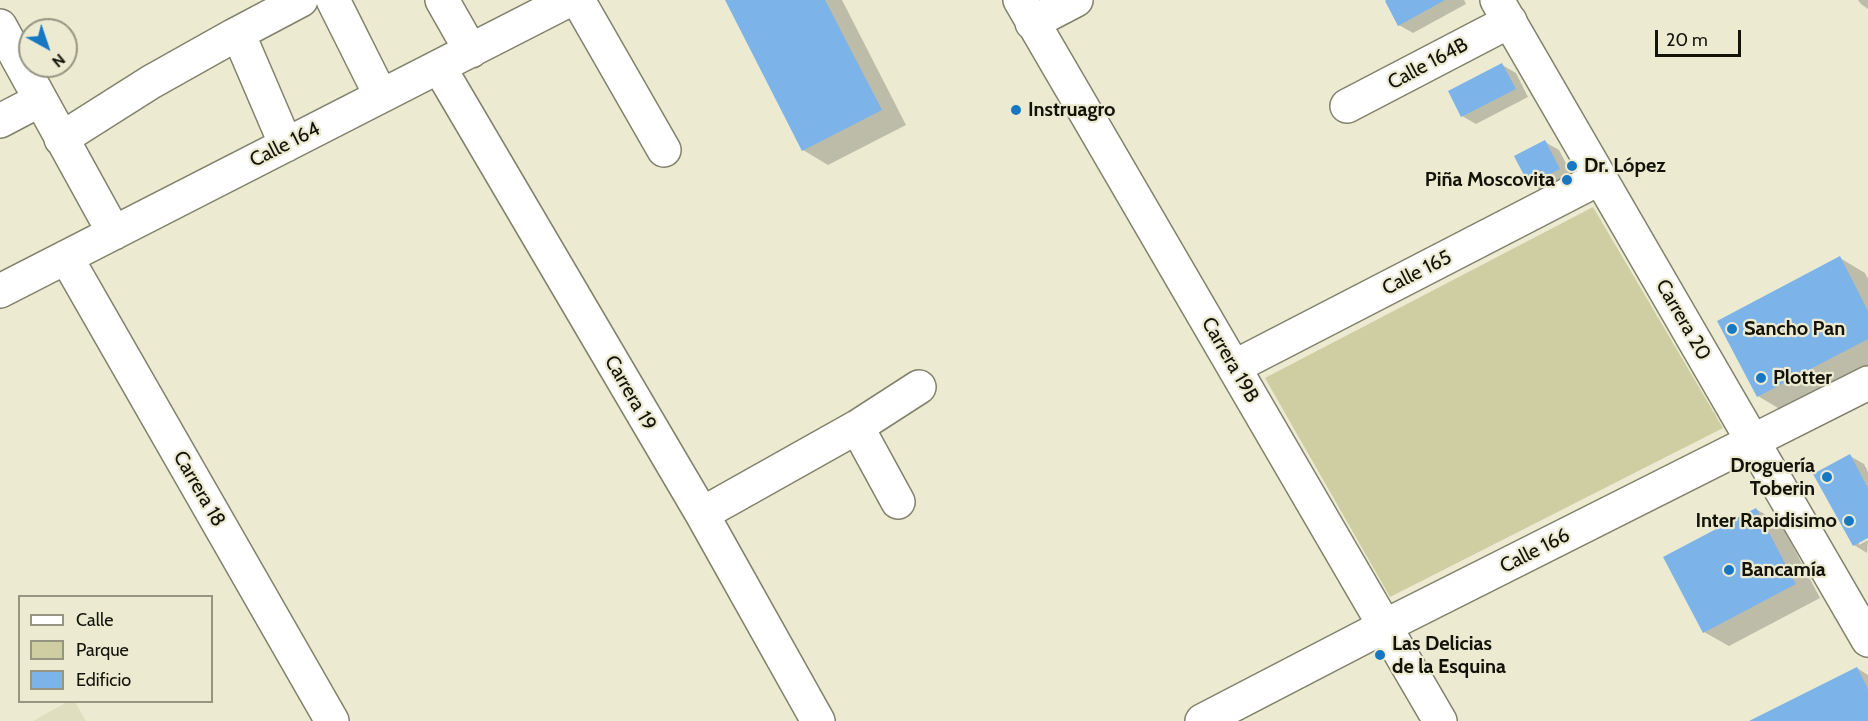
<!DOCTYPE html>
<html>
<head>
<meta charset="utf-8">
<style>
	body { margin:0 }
	#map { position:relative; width:1868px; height:721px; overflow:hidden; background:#ecebd2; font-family:Cabin,sans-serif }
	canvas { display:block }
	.legend { position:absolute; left:18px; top:595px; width:195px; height:108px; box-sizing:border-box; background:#ecebd2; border:2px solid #959582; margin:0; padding:8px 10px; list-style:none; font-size:18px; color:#13130a }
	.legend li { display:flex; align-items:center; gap:12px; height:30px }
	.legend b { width:30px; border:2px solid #959582 }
	.north { position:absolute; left:18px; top:18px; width:60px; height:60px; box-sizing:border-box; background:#ecebd2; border:2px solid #959582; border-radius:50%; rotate:140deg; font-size:16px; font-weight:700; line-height:24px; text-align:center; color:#13130a }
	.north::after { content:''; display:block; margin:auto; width:21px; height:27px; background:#1678c3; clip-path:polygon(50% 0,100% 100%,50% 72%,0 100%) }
	.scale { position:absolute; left:1655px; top:30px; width:86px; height:27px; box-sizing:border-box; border:3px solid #13130a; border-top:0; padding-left:8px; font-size:18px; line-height:21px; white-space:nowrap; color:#13130a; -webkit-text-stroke:4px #ecebd2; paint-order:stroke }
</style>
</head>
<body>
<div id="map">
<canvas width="1868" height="721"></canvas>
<ul class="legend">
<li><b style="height:8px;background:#fff"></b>Calle</li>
<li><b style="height:16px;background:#cfcda2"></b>Parque</li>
<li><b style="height:16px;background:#7cb3e8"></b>Edificio</li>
</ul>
<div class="north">N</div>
<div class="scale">20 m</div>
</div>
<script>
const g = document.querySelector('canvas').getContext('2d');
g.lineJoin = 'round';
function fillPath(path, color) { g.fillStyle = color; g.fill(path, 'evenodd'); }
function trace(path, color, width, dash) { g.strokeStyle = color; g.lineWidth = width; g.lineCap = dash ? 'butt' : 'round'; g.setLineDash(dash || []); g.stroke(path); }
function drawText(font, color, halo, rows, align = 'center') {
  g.font = font + ' Cabin,sans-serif'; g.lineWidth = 4.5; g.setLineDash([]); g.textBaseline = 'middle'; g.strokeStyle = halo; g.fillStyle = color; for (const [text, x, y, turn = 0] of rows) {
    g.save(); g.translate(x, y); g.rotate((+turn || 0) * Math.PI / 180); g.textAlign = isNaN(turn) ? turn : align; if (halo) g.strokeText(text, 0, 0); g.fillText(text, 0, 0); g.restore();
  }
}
fillPath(new Path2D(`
	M67,702H75L86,721H33Z`), '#dfdebe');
fillPath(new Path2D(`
	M1593,207L1723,428L1390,597L1265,378Z`), '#cfcda2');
fillPath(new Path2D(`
	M726,0H842L906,125L828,165L803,150Z
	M1390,0H1464L1466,4L1413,33L1399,25Z
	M1858,0H1868V9L1861,4Z
	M1502,65L1516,73L1528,97L1476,124L1462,116Z
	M1545,142L1559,150L1573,177L1544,192L1530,184Z
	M1840,258L1865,273L1868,279V366L1783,411L1758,396Z
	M1850,456L1864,464L1868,472V536L1859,541V545L1868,540L1867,553L1854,545Z
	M1756,509L1781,524L1820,598L1729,646L1704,632Z
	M1857,668L1868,675V721H1752Z`), '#0003');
fillPath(new Path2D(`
	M725,0H825L882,110L802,151Z
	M1386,0H1445L1398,26L1385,1Z
	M1502,63L1516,89L1461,117L1448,91Z
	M1545,140L1560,169L1529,185L1514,156Z
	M1840,256L1868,311V339L1757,397L1717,321Z
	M1850,454L1868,488V538L1853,546L1813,474Z
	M1756,508L1796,584L1703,633L1663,557Z
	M1857,667L1868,689V721H1749Z`), '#7cb3e8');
const minor = new Path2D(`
	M333,0L381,96
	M442,0L471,51
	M578,0L664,150
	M1020,0L1440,721
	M1032,23L1076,0
	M0,26L114,233
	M233,36L301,0
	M439,67L702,514L818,721
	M1347,106L1510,21
	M0,121L40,100
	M61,139L151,82L233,36L241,40L286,145
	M66,257L332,721
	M0,291L569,0
	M1234,367L1600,178
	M857,427L898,502
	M702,514L857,427L919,387
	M1202,721L1385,626L1868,383`);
const major = new Path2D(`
	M1497,0L1868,640`);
trace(minor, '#82816b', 36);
trace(major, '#82816b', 36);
trace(minor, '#fff', 33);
trace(major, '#fff', 33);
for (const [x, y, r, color] of [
	[1016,110,6,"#1678c3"],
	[1572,166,6,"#1678c3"],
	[1567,180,6,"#1678c3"],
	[1732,329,6,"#1678c3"],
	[1761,378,6,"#1678c3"],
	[1827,477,6,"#1678c3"],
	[1849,521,6,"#1678c3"],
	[1729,570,6,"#1678c3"],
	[1380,655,6,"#1678c3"]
]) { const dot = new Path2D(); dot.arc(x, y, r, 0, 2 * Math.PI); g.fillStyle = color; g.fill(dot); trace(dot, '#ecebd2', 2); }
drawText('20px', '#13130a', '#ecebd2', [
	["Calle 164B",1428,64,-28],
	["Calle 164",285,145,-27],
	["Calle 165",1417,273,-27],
	["Carrera 20",1683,320,60],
	["Carrera 19B",1230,360,60],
	["Carrera 19",630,393,60],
	["Carrera 18",199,489,60],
	["Calle 166",1535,551,-27]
]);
drawText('bold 20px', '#13130a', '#ecebd2', [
	["Instruagro",1028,110],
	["Dr. López",1584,166],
	["Piña Moscovita",1555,180,"right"],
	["Sancho Pan",1744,329],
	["Plotter",1773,378],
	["Droguería",1815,466,"right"],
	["Toberin",1815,489,"right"],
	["Inter Rapidisimo",1837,521,"right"],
	["Bancamía",1741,570],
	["Las Delicias",1392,644],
	["de la Esquina",1392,667]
], 'left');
</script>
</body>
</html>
